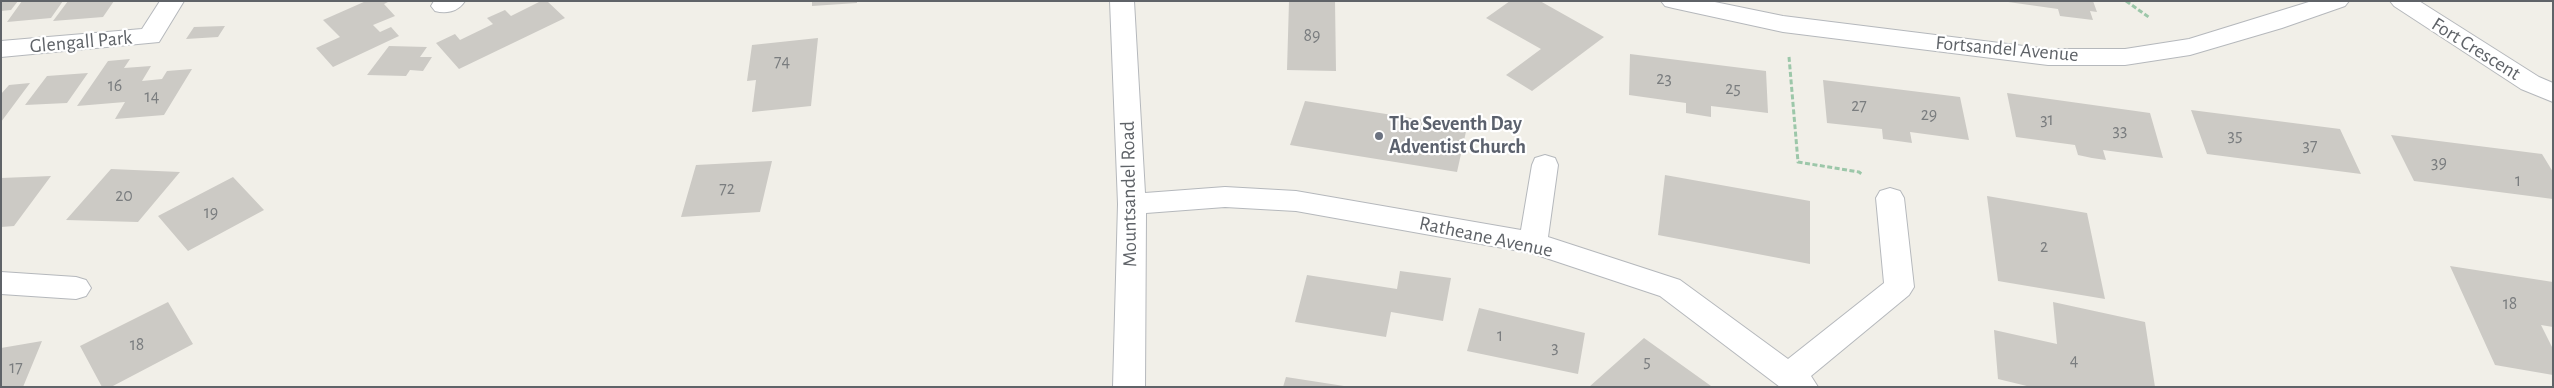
<!DOCTYPE html>
<html>
<head>
<meta charset="utf-8">
<style>
	body { margin:0 }
	#map { position:relative; width:2554px; height:388px; overflow:hidden; background:#f1efe8; font-family:"Alegreya Sans",sans-serif }
	canvas { display:block }
	.frame { position:absolute; inset:0; border:2px solid #5f6368; pointer-events:none }
</style>
</head>
<body>
<div id="map">
<canvas width="2554" height="388"></canvas>
<div class="frame"></div>
</div>
<script>
const g = document.querySelector('canvas').getContext('2d');
g.lineJoin = 'round';
function fillPath(path, color) { g.fillStyle = color; g.fill(path, 'evenodd'); }
function trace(path, color, width, dash) { g.strokeStyle = color; g.lineWidth = width; g.lineCap = dash ? 'butt' : 'round'; g.setLineDash(dash || []); g.stroke(path); }
function drawText(font, color, halo, rows, align = 'center') {
  g.font = font + ' "Alegreya Sans",sans-serif'; g.lineWidth = 4.5; g.setLineDash([]); g.textBaseline = 'middle'; g.strokeStyle = halo; g.fillStyle = color; for (const [text, x, y, turn = 0] of rows) {
    g.save(); g.translate(x, y); g.rotate((+turn || 0) * Math.PI / 180); g.textAlign = isNaN(turn) ? turn : align; if (halo) g.strokeText(text, 0, 0); g.fillText(text, 0, 0); g.restore();
  }
}
fillPath(new Path2D(`
	M1,1H18L11,10L1,11Z
	M22,1H63L51,18L7,22Z
	M68,1H114L103,17L53,21Z
	M366,1H390L384,4L395,16L373,25L380,32L391,27L399,36L333,67L316,48L340,37L323,20Z
	M541,1H547L565,18L459,69L436,43L455,34L460,40L493,24L487,18L505,10L511,16Z
	M812,1H857V3L812,6Z
	M1289,1H1335L1336,71L1287,70Z
	M1510,1H1540L1604,37L1532,91L1506,75L1541,49L1486,18Z
	M2001,1H2093L2097,12L2090,11L2093,20L2060,16L2058,9Z
	M225,26L218,37L186,39L194,27Z
	M818,38L811,106L752,112L756,80L747,81L752,45Z
	M389,46L427,47L420,57H432L423,71L410,70L406,76L367,75Z
	M1630,54L1766,71L1768,113L1711,106V117L1686,113V103L1629,95Z
	M130,59L124,68L151,66L142,81L162,79L167,71L192,69L164,115L115,119L125,102L77,106L108,61Z
	M88,73L67,103L25,105L47,76Z
	M1823,80L1960,97L1969,140L1910,132L1912,143L1883,139L1882,129L1827,123Z
	M30,83L1,122V94L9,85Z
	M2007,93L2150,113L2163,158L2103,150L2106,160L2092,158L2078,155L2075,145L2016,137Z
	M1305,101L1467,127L1457,172L1290,145Z
	M2191,110L2340,129L2361,174L2207,154Z
	M2391,135L2542,154L2553,172V199L2414,181Z
	M772,161L760,212L681,217L696,165Z
	M111,169L180,172L138,222L66,220Z
	M1665,175L1810,201V264L1658,235Z
	M51,176L14,226L1,227V178Z
	M233,177L264,210L188,251L158,216Z
	M1987,196L2087,213L2105,299L1998,281Z
	M2450,266L2553,282V327L2541,325L2553,349V375L2495,365Z
	M1400,271L1451,278L1443,321L1391,312L1386,337L1295,322L1307,275L1397,289Z
	M168,302L193,344L111,387H102L80,346Z
	M2053,302L2145,322L2155,387H2031L1998,379L1994,330L2057,344Z
	M1479,308L1585,333L1578,374L1467,351Z
	M1644,338L1711,386L1589,387Z
	M42,341L23,387H1V348Z
	M1286,377L1344,386V387H1283Z`), '#cccac5');
const minor = new Path2D(`
	M160,1H184L159,42L1,57V41L142,29Z
	M434,1H465C458,12 446,14 435,11L431,6Z
	M1110,1H1134L1145,193L1225,187L1296,191L1521,230L1532,165L1535,158L1545,155L1555,158L1558,165L1548,237L1680,280L1788,359L1884,283L1876,198L1880,191L1890,188L1900,191L1904,198L1914,287L1909,295L1811,376L1818,387H1780L1660,296L1531,253L1296,211L1225,207L1146,213L1145,387H1113L1118,204Z
	M1661,1H1710L1783,16L2048,49H2125L2189,39L2312,1H2349L2345,6L2282,28L2190,55L2125,65H2048L1783,32L1673,8L1665,6Z
	M2390,1H2419L2539,77L2553,83V102L2521,89L2394,6Z
	M1,272L76,277L86,280L91,288L86,296L76,299L1,294Z`);
trace(minor, '#b5b8bc', 2);
trace(new Path2D(`
	M2126,1L2150,18
	M1789,57L1798,162L1859,172L1863,175`), '#9cc7a9', 3, [5, 2.5]);
fillPath(minor, '#fff');
for (const [x, y, r, color] of [
	[1379,136,5,"#6b7280"]
]) { const dot = new Path2D(); dot.arc(x, y, r, 0, 2 * Math.PI); g.fillStyle = color; g.fill(dot); trace(dot, '#fff', 2); }
drawText('18px', '#7a7d7f', null, [
	["89",1312,36],
	["74",782,62],
	["23",1664,79],
	["16",115,86],
	["25",1733,89],
	["14",152,97],
	["27",1859,106],
	["29",1929,115],
	["31",2047,120],
	["33",2120,131],
	["35",2235,136],
	["37",2310,146],
	["39",2439,163],
	["1",2518,181],
	["72",727,189],
	["20",124,196],
	["19",211,213],
	["2",2044,247],
	["18",2510,304],
	["1",1500,336],
	["18",137,345],
	["3",1555,348],
	["4",2074,361],
	["5",1647,362],
	["17",16,368]
]);
drawText('20px', '#5f6368', '#fff', [
	["Glengall Park",81,42,-5],
	["Fortsandel Avenue",2007,49,5],
	["Fort Crescent",2476,49,32],
	["Mountsandel Road",1129,194,-91],
	["Ratheane Avenue",1486,237,12]
]);
drawText('bold 20px', '#5b616d', '#fff', [
	["The Seventh Day",1389,124],
	["Adventist Church",1389,147]
], 'left');
</script>
</body>
</html>
